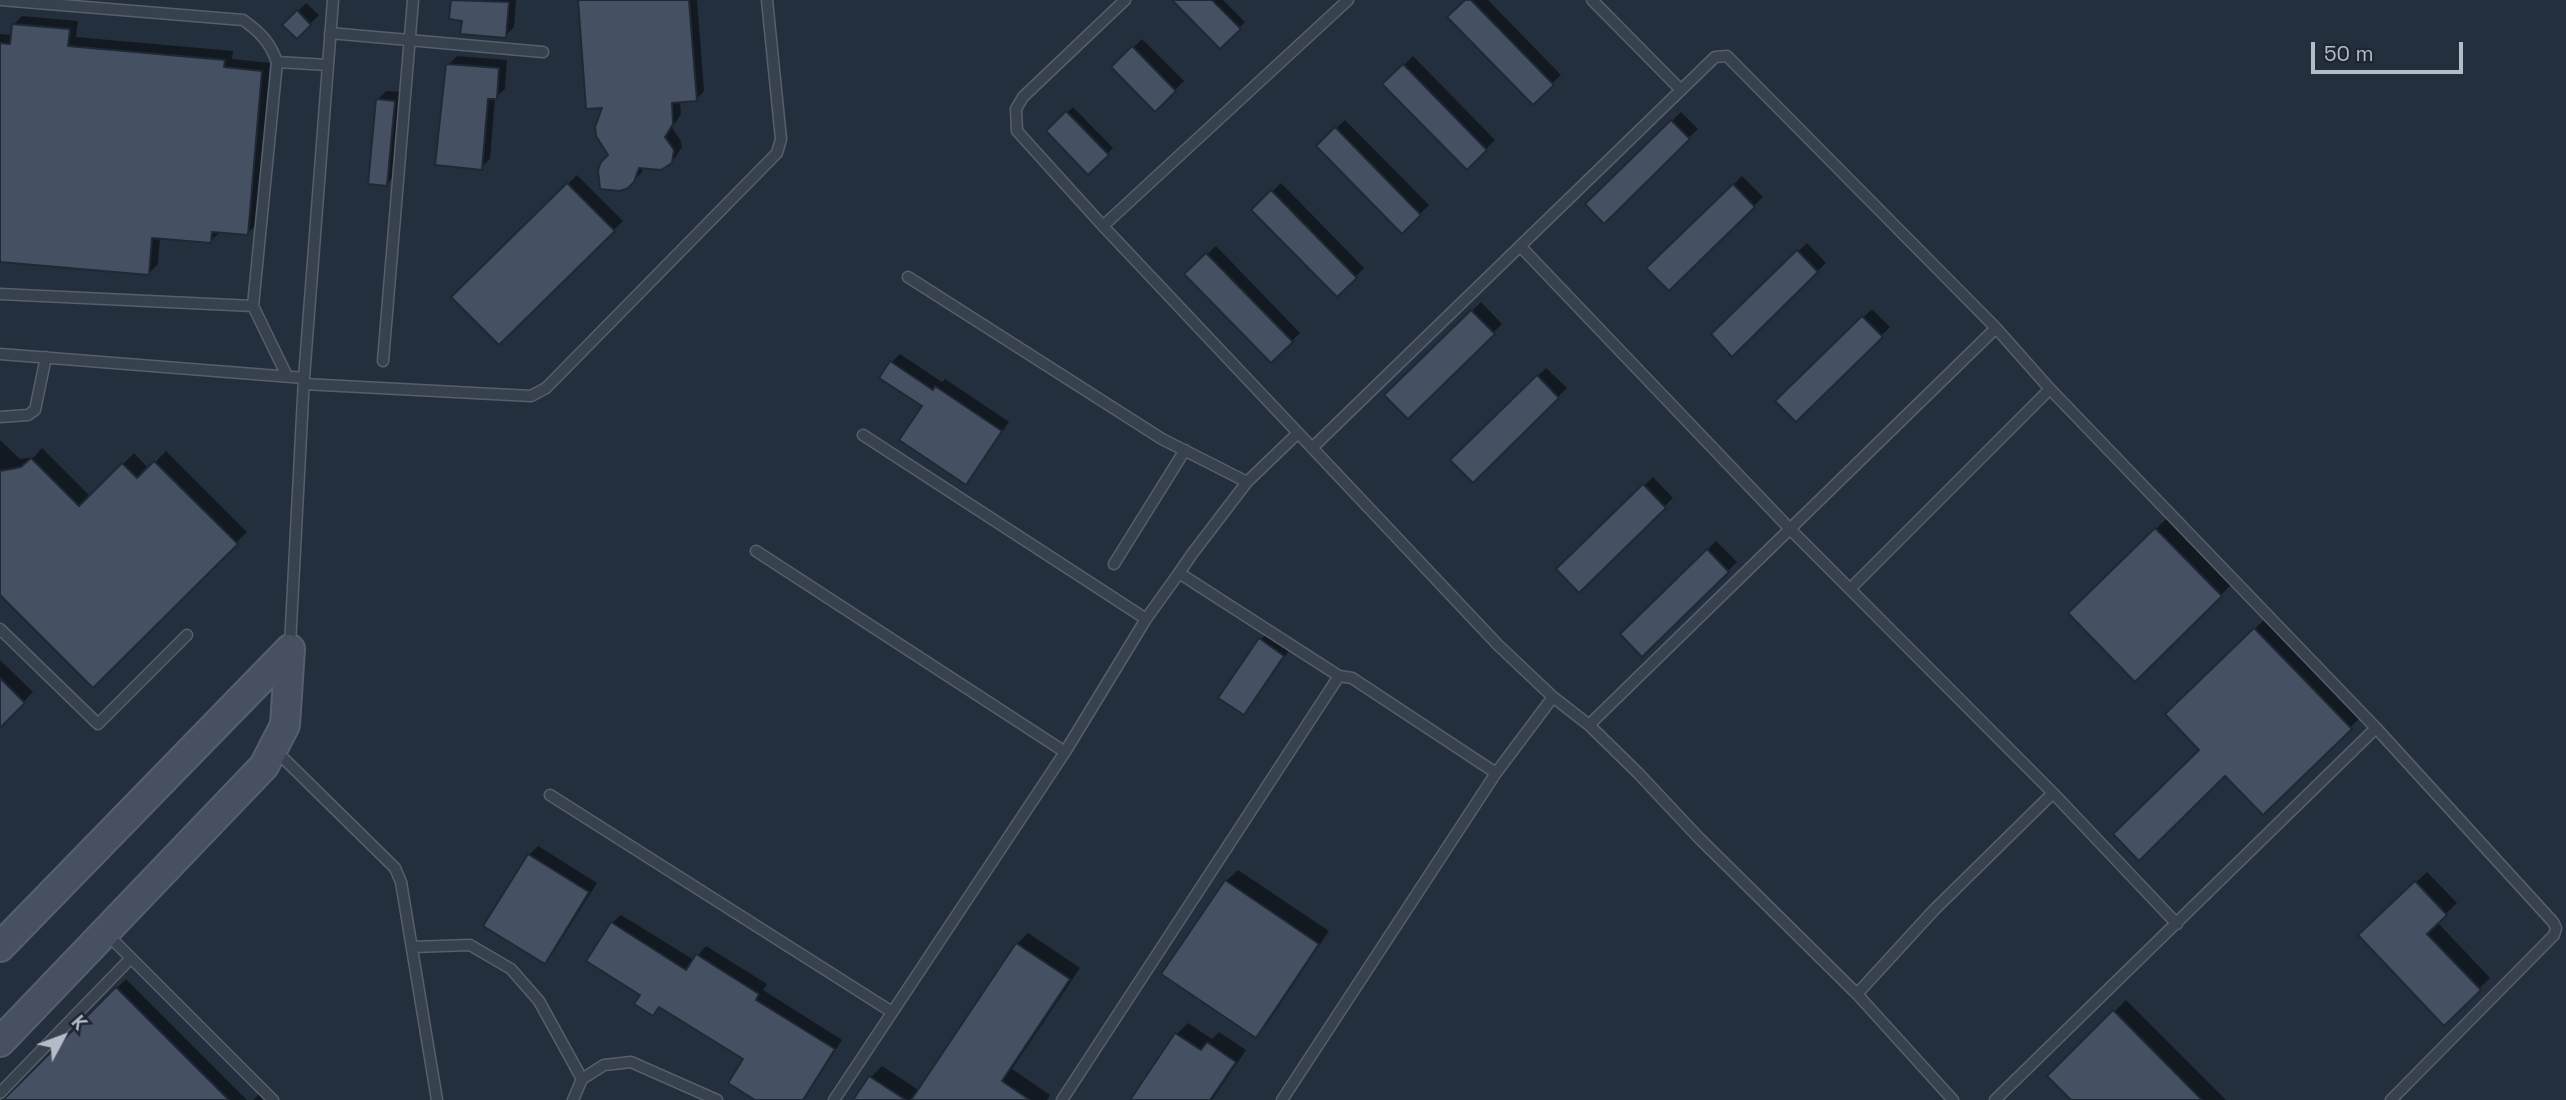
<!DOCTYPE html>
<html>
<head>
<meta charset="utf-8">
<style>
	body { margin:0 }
	#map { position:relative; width:2566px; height:1100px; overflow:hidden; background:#242f3e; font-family:"Space Grotesk",sans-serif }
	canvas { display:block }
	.north { position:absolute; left:28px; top:1002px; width:70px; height:70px; -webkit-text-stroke:5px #1d2633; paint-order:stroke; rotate:49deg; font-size:19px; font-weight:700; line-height:28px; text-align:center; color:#b4bcc9 }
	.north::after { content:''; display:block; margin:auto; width:24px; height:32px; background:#b4bcc9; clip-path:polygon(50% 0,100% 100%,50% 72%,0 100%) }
	.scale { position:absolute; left:2311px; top:42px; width:152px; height:32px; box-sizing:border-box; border:4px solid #b4bcc9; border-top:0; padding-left:9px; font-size:21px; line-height:24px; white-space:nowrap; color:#b4bcc9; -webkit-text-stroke:5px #1d2633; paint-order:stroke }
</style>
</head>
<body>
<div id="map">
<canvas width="2566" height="1100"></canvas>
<div class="north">K</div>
<div class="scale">50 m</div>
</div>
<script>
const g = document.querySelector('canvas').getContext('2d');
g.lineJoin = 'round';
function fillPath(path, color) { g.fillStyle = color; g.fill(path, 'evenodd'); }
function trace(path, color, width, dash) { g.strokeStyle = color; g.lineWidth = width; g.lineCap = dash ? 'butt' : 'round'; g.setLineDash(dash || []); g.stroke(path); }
fillPath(new Path2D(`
	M452,0H516L514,27L505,36L463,19L451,18Z
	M579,0H697L704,91L696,100L680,101L681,114L672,128L681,141L682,147L675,158L666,167H643L642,172L627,187L610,155L604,106Z
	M1183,0H1223L1245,22L1220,46Z
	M1467,0H1488L1561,75L1533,102Z
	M306,3L319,15L297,37L285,25Z
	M22,16L78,21L76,37L233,51L232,59L270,63L256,225L247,234L220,232L211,241L160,237L158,264L149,273L0,260V34L12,35L13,25Z
	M1142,39L1184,81L1155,110L1114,67Z
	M457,56L507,60L505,89L495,98L490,159L481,168L448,65Z
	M1413,56L1495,140L1467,168L1385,84Z
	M386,91L403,92L395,175L387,184L377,100Z
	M1073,107L1113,148L1088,172L1048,131Z
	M1681,112L1698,129L1604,221L1587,204Z
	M1345,120L1429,205L1402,232L1318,146Z
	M577,175L623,221L499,343L454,297Z
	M1742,176L1763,197L1669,289L1649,268Z
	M1281,183L1364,268L1337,295L1254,210Z
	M1807,243L1826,263L1732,354L1713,334Z
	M1216,246L1300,333L1271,361L1187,274Z
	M1481,302L1502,324L1408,416L1387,395Z
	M1872,309L1890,327L1796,419L1778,401Z
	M900,354L942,382L945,379L1009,422L974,474L966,483L924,406L892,362Z
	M1546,368L1567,388L1473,481L1452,460Z
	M0,440L20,459L34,457L42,448L91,497L134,453L149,469L166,451L247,532L93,686L0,593Z
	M1653,477L1673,498L1579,590L1558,569Z
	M2168,517L2233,583L2135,679L2071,613Z
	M1716,541L1737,562L1642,655L1622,634Z
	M2266,618L2362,716L2263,813L2167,714Z
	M1269,631L1292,646L1252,704L1244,713L1260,640Z
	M0,660L33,692L0,726Z
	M538,846L597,883L553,953L544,962L485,925L529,855Z
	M1238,870L1329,931L1267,1024L1255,1035L1226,881Z
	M2427,872L2457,903L2437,922L2490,978L2444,1023L2361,935Z
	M621,915L694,960L706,946L767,984L763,990L842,1040L804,1100H759L745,1059L661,1006L653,1014L642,994L612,923Z
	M1028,933L1080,968L1012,1069L1050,1095L1047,1100H855L871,1077L882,1066L920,1091L1017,944Z
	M126,979L247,1100H5Z
	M2126,1000L2226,1100H2073L2050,1076Z
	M1188,1023L1212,1039L1219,1032L1246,1050L1212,1100H1132L1177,1034Z
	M267,1087L280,1100H253Z`), '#0007');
const building = new Path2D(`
	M451,0L509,2L506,38L460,34L462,21L449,19Z
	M578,0H689L697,101L672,103L673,124L665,137L674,150L672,163L661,170L639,168L634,182L628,188L620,191L600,189L598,170L601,162L608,155L596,136L595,127L602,108L586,109Z
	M1172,0H1212L1241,29L1220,49Z
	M1465,0H1471L1554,85L1533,105L1447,17Z
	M297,10L311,25L297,39L282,25Z
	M12,24L70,29L68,46L225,60L224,67L262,71L248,235L212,232L211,243L152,238L149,275L0,262V43L10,44Z
	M1132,46L1176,91L1155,112L1111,67Z
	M446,64L499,68L497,99H488L482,170L435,165Z
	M1403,64L1487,150L1467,170L1382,84Z
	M376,99L395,101L387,186L368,184Z
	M1066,111L1109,155L1088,175L1046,131Z
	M1671,120L1690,139L1604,224L1585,204Z
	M1335,127L1421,215L1402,234L1316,146Z
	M567,183L615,231L499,345L451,297Z
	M1733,184L1755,207L1669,291L1646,268Z
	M1271,190L1357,278L1337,297L1251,210Z
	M1797,250L1818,272L1732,357L1711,334Z
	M1206,253L1293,342L1271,363L1184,274Z
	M1471,310L1495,334L1408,419L1384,395Z
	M1862,316L1883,337L1796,422L1775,401Z
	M890,361L933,390L935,386L1002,431L966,485L899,440L922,406L879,378Z
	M1537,375L1559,398L1473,483L1450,460Z
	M31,458L79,506L122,463L137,478L154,461L238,544L93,688L0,595V471L21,467Z
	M1643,484L1666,508L1579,593L1556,569Z
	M2155,528L2222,596L2135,682L2068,613Z
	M1707,549L1729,572L1642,657L1620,634Z
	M2254,628L2352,729L2263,815L2225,776L2139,861L2113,834L2199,750L2165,714Z
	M1259,638L1284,656L1244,715L1218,698Z
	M0,678L25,703L0,728Z
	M528,854L589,892L545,964L483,926Z
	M1225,880L1319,944L1256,1038L1161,974Z
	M2415,881L2447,915L2427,934L2481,990L2444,1026L2358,935Z
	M611,922L686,970L696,954L759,994L756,1000L835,1049L803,1100H755L728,1083L743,1059L659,1007L653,1016L634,1004L640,995L586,961Z
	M1016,943L1070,979L1002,1081L1030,1100H911Z
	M116,987L229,1100H3Z
	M2113,1010L2202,1100H2071L2047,1076Z
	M1175,1033L1201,1050L1207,1042L1236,1062L1210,1100H1130Z
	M869,1076L906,1100H853Z`);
fillPath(building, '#455162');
trace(building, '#1f2835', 2);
const lane = new Path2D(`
	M0,0L243,20C260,32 270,42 277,62L253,306L287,376
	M1125,0L1023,97L1016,109L1017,131L1103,226L1498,645L1553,697L1589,725L1638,773L1699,838L1857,994L1953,1100
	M1592,0L1681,90
	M330,33L543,52
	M277,62L328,65
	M1103,226L1348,0
	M1520,246L1791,530L2053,793L2177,924
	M908,277L1162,439L1247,482
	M0,294L253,306
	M1996,328L2050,389L2376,728L2553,922L2556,928L2554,935L2391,1100
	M0,354L304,378
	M383,361L413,0
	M304,384L531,396L546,388L777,153L781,139L767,0
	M0,417L28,415L35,410L46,357
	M863,435L1146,619
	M1312,448L1715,57L1727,56L1996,328L1589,725
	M756,551L1065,752
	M1114,564L1185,450
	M1179,573L1192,554L1247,482L1298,433
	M1850,589L2050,389
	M0,629L98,724L187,635
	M290,645L304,378L333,0
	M276,751L395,868L401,882L437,1100
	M550,795L892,1012
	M108,935L273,1100
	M412,947L470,945L511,969L539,1001L582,1079
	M1857,994L1934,910L2053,793
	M0,1093L131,958
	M573,1100L582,1079L604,1065L631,1062L717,1100
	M834,1100L1065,752L1146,619L1179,573L1339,676L1352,678L1496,773
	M1062,1100L1339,676
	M1282,1100L1496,773L1553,697
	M1995,1100L2376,728`);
const secondary = new Path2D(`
	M0,947L290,649
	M0,1042L264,766L285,725L290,649`);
trace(lane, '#565f6c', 13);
trace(secondary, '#565f6c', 32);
trace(lane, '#38414e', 10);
trace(secondary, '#465061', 28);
</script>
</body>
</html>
